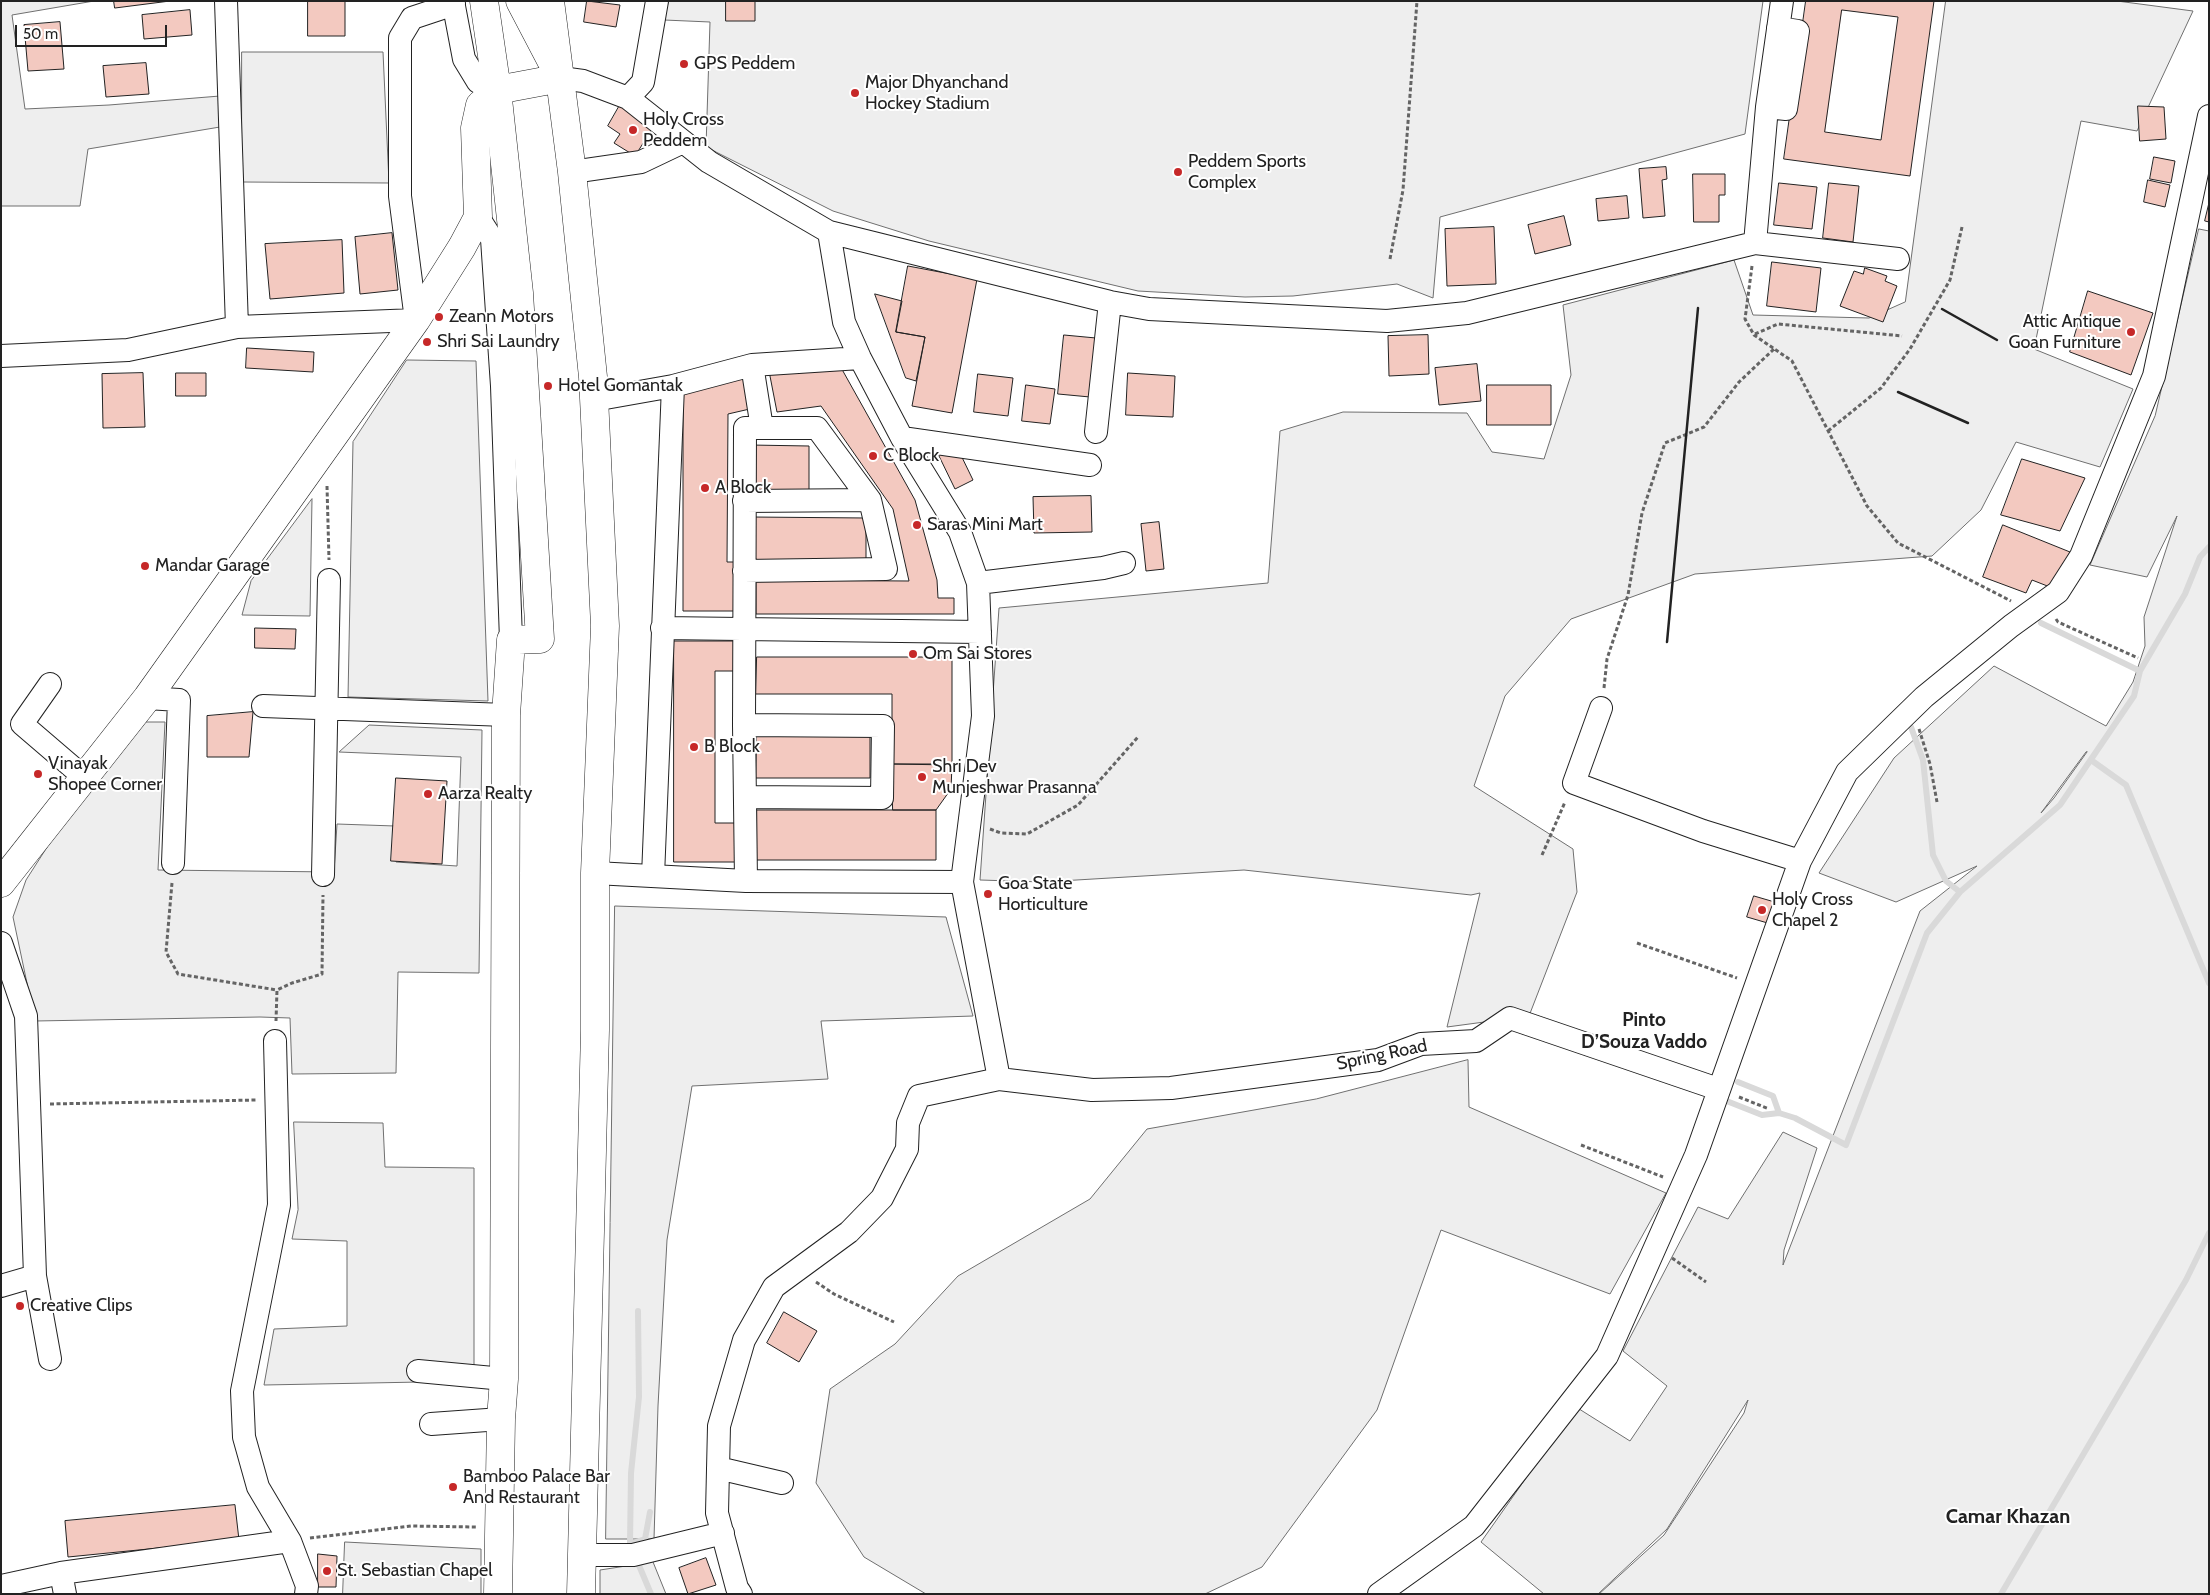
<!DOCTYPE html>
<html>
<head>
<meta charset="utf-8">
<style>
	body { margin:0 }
	#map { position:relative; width:2210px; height:1595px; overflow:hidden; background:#fff; font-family:Cabin,sans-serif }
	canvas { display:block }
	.frame { position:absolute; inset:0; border:2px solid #222; pointer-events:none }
	.scale { position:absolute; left:15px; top:25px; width:152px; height:22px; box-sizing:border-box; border:2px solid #222; border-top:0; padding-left:6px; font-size:15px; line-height:18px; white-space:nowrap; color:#222; -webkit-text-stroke:4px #fff; paint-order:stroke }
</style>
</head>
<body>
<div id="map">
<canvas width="2210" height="1595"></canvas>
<div class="frame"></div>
<div class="scale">50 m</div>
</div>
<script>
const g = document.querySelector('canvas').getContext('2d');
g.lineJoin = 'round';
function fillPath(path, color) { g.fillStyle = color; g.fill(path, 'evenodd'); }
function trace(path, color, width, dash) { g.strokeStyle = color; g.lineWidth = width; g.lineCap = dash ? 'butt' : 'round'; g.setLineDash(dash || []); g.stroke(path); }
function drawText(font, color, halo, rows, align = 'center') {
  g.font = font + ' Cabin,sans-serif'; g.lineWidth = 4; g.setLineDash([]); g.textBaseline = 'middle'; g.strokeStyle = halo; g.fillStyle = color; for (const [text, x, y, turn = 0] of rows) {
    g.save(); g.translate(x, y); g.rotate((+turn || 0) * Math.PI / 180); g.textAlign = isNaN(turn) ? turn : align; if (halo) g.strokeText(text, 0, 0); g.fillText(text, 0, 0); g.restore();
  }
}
const green = new Path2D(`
	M1,1H94L12,15L25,109L109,105L220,96V127L88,149L80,206H1Z
	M669,1H1763L1745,134L1440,217L1433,298L1397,284L1293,296L1245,297L1138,291L929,241L833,211L706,147L710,22L664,20Z
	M1946,1H2117L2193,11L2137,131L2081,121L2034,349L2133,389L2100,467L2016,442L1981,510L1932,556L1695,574L1571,619L1505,696L1474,786L1573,849L1577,892L1529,1016L1447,1027L1480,893L1471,895L1244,870L1043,882L980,880L999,608L1268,583L1280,431L1343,412L1467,413L1492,452L1544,459L1571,375L1563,305L1734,260L1753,315L1869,318L1905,302Z
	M242,52H383L389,183L242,182Z
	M2199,229L2209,231V1594H1599L1664,1535L1744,1413L1748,1400L1667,1529L1598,1594H1544L1481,1542L1576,1407L1630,1441L1667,1386L1623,1351L1698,1207L1728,1219L1783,1132L1817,1148L1784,1250L1783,1265L1920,911L1977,866L1896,902L1819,873L1894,758L1994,666L2106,726L2133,682L2145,646L2144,617L2177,516L2147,577L2090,565L2155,416ZM2087,752L2054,798L2041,813L2086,752Z
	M407,360L476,361L488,701L348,697L353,442Z
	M312,499L310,616L242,615L251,581Z
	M146,722H165L158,870L334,872L337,824L395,826L396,862L457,866L461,757L339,752L369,725L482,730L479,973L398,972L396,1073L292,1074L290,1018L260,1017L35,1021L13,917L26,880L60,827Z
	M615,906L946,917L973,1016L821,1021L828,1079L692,1086L667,1240L658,1406L654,1539H606Z
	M1468,1060L1469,1107L1666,1193L1610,1294L1441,1230L1377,1410L1262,1567L1205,1594H926L864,1557L816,1483L830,1389L895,1344L958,1276L1090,1199L1147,1129L1316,1099Z
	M294,1122L383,1123L385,1167L474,1168V1381L264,1385L274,1329L347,1326V1241L292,1239L298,1210Z
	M345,1542L481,1549V1594H343Z
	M651,1557L666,1594H600V1570L626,1566Z`);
fillPath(green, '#eee');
trace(green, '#6f6f6f', 1);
trace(new Path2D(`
	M2041,623L2140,671
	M1911,727L1923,760L1933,855L1946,881L1960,892
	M2091,760L2126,785L2209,983
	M1738,1082L1773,1096L1779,1113
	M1719,1098L1762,1115L1779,1113L1795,1118L1846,1145L1927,933L1960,892L2060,805L2134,696L2140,671L2185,594L2200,557L2209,547
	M638,1311L639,1397L631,1473L630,1544L651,1594
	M630,1544L645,1539L650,1512
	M2001,1594L2186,1280L2209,1233`), '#d9d9d9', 6);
const building = new Path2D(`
	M114,1H170L115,8Z
	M308,1H345V36H308Z
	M587,1L620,5L616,27L584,22Z
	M726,1H755V21H726Z
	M1806,1H1934L1910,176L1784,159ZM1842,10L1898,17L1881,140L1825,132Z
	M190,10L192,35L144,39L142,15Z
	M60,22L64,69L28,71L24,25Z
	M146,63L149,94L106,97L103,66Z
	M620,105L654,126L635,156L614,143L620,134L608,126Z
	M2138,106L2164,107L2166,139L2140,141Z
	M2154,157L2175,161L2171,183L2150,179Z
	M1666,167L1667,179L1662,180L1665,216L1643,218L1639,169Z
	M1693,174H1725V195H1719V222H1694Z
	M2148,180L2170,185L2165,207L2144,202Z
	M1779,183L1817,187L1812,229L1774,225Z
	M1829,183L1859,186L1853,242L1823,238Z
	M1627,196L1629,218L1598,221L1596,199Z
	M2209,203V222L2205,221Z
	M1564,216L1571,245L1535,254L1528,225Z
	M1494,227L1496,284L1447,286L1445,229Z
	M392,233L398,290L360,294L355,237Z
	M342,240L344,293L270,299L265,244Z
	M1772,262L1821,268L1816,312L1767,306Z
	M908,266L977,279L952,413L912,406L925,337L896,332Z
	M1865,268L1887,276L1885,281L1897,286L1883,322L1840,306L1854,271L1863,274Z
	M2088,291L2153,313L2131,375L2070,352Z
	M875,294L902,301L896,332L925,337L916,381L906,378Z
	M1064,335L1096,338L1090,397L1058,394Z
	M1428,335L1429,374L1389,376L1388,336Z
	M247,348L314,352L313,372L246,368Z
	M839,364L915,500L937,580L938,598H954V614H756V580L909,581L893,509L821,406L777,412L769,371Z
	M1477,364L1481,401L1439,405L1435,368Z
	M143,373L145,427L103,428L102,374Z
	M176,373H206V396H176Z
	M744,373L754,408L728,414L727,562H742V611H683V388Z
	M1128,373L1175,376L1173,417L1126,415Z
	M978,374L1013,378L1008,416L974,412Z
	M1026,385L1055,389L1050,424L1022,421Z
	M1487,385H1551V425H1487Z
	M750,445L809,446V490H750Z
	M956,445L973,480L955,489L938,454Z
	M2022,459L2085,478L2060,531L2001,515Z
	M1091,496L1092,532L1034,533L1033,497Z
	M751,517L866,518V562H751Z
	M1159,522L1164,569L1146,571L1141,524Z
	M2003,525L2070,552L2055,589L2032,580L2026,593L1983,577Z
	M255,628L296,629L295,649L255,648Z
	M674,641H735V671H715V823H735V862H674Z
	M757,657H952V764H892V694H756Z
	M253,712L249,757H207V716Z
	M757,735H870V778H756Z
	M892,764L952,765L951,789L936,810H893Z
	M396,778L447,781L442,864L391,861Z
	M757,810H936V860H757Z
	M1754,896L1778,903L1771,924L1747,917Z
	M784,1312L817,1331L799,1362L767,1343Z
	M235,1505L239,1540L68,1557L65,1521Z
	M318,1554L337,1556L336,1587H318Z
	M706,1558L716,1585L688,1594L679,1568Z`);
fillPath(building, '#f3c9c0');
trace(building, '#222', 1);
const minor = new Path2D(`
	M226,1L237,327
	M453,1L464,59L478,82L497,90
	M561,78L583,81L628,98L643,82L657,1
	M628,98L709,162L829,232L844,322L860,358L902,438L960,532L978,583L983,716L962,882L999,1079L919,1096L908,1123L907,1149L882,1198L849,1232L774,1287L744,1340L719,1426L717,1513L737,1588L741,1594
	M1767,107L1786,109L1798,31L1778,28
	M572,172L641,162L683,142
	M478,217L492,239L502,386L511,640
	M829,232L1110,302L1149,309L1387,321L1467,313L1755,243L1898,259
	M1755,243L1767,107L1782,1
	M1,356L128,350L237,327L416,320L400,196V38L412,18L454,4
	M752,365L762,428
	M594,400L673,386L752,365L860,358
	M1096,432L1110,302
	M902,438L1090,465
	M744,501L870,500
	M744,571L886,569L870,500L817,428H745L744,725
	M978,583L1103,568L1124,563
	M662,628L980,632
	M50,684L22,724L85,778
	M147,698L179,700L173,863
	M263,706L506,715
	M1601,708L1574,783L1703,831L1800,861
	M745,797L882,798L883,726L744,725L746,881
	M595,873L746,881L962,882
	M323,875L329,580
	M653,876L673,386
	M1,943L26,1016L35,1276L1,1286
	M275,1041L279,1205L242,1391L244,1437L258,1487L290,1541L307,1586L306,1594
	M999,1079L1092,1090L1171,1088L1378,1060L1421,1044L1476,1041L1510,1018L1718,1089
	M35,1276L50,1359
	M418,1371L504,1379
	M431,1424L501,1419
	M718,1468L782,1483
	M581,1555H633L723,1533
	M61,1573L65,1594
	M1,1586L61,1573L290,1541
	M1379,1594L1474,1526L1607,1356L1696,1155L1800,861L1847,772L1924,697L2011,626L2058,592L2081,556L2154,376L2209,116`);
const major = new Path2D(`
	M1,883L147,698L416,320L462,247L478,217L475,128L480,105L497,90`);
const highway = new Path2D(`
	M484,1L497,90L519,293L540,639L511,640L506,715L504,1379L501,1419L498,1594
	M520,1L553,64
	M550,1L572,172L593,377L605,626L595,873V1030L581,1594
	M497,90L561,78`);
trace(minor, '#222', 24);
trace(major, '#222', 29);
trace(highway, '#222', 29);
trace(new Path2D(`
	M1390,259L1403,190L1417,1
	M1752,266L1745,319L1754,335L1792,361L1867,506L1898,543L2011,601
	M1755,334L1778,324L1902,336
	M1828,431L1881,388L1910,349L1950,280L1962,227
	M327,486L329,560
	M2056,619L2058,622L2138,658
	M1604,688L1607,659L1628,595L1642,513L1665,443L1704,427L1739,382L1775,348
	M1919,729L1930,764L1937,802
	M990,829L1001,833L1027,834L1078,805L1138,737
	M1542,855L1565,802
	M172,883L166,952L178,974L277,990
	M1637,943L1737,978
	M276,1021L277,990L292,983L322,974L323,895
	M1739,1097L1769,1109
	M50,1104L256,1100
	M1581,1145L1663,1177
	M1672,1258L1706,1282
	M816,1282L834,1294L894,1322
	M310,1538L411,1526L476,1527`), '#646464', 3, [4, 2.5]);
trace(minor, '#fff', 22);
trace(major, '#fff', 28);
trace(highway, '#fff', 28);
trace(new Path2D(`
	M1942,309L1997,340
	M1898,392L1968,423
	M1667,642L1698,308`), '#222', 2.5);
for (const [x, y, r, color] of [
	[684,64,5,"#c62828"],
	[855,93,5,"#c62828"],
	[633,130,5,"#c62828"],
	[1178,172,5,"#c62828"],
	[439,317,5,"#c62828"],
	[2131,332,5,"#c62828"],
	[427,342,5,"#c62828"],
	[548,386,5,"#c62828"],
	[873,456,5,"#c62828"],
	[705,488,5,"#c62828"],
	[917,525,5,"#c62828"],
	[145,566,5,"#c62828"],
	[913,654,5,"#c62828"],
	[694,747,5,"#c62828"],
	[38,774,5,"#c62828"],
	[922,777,5,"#c62828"],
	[428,794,5,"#c62828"],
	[988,894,5,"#c62828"],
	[1762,910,5,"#c62828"],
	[20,1306,5,"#c62828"],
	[453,1487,5,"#c62828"],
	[327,1571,5,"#c62828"]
]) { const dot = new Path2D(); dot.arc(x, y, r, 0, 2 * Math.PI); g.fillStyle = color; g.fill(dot); trace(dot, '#fff', 2); }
drawText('18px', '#222', '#fff', [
	["GPS Peddem",694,64],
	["Major Dhyanchand",865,83],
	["Hockey Stadium",865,104],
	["Holy Cross",643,120],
	["Peddem",643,141],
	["Peddem Sports",1188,162],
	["Complex",1188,183],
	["Zeann Motors",449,317],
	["Attic Antique",2121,322,"right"],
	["Goan Furniture",2121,343,"right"],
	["Shri Sai Laundry",437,342],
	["Hotel Gomantak",558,386],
	["C Block",883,456],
	["A Block",715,488],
	["Saras Mini Mart",927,525],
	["Mandar Garage",155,566],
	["Om Sai Stores",923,654],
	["B Block",704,747],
	["Vinayak",48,764],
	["Shopee Corner",48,785],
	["Shri Dev",932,767],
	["Munjeshwar Prasanna",932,788],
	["Aarza Realty",438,794],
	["Goa State",998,884],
	["Horticulture",998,905],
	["Holy Cross",1772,900],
	["Chapel 2",1772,921],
	["Creative Clips",30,1306],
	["Bamboo Palace Bar",463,1477],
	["And Restaurant",463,1498],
	["St. Sebastian Chapel",337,1571]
], 'left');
drawText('18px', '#222', '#fff', [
	["Spring Road",1382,1055,-12]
]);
drawText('bold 19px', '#222', '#fff', [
	["Pinto",1644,1020],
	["D’Souza Vaddo",1644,1042]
]);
drawText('bold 20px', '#222', '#fff', [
	["Camar Khazan",2008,1517]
]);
</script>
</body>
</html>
